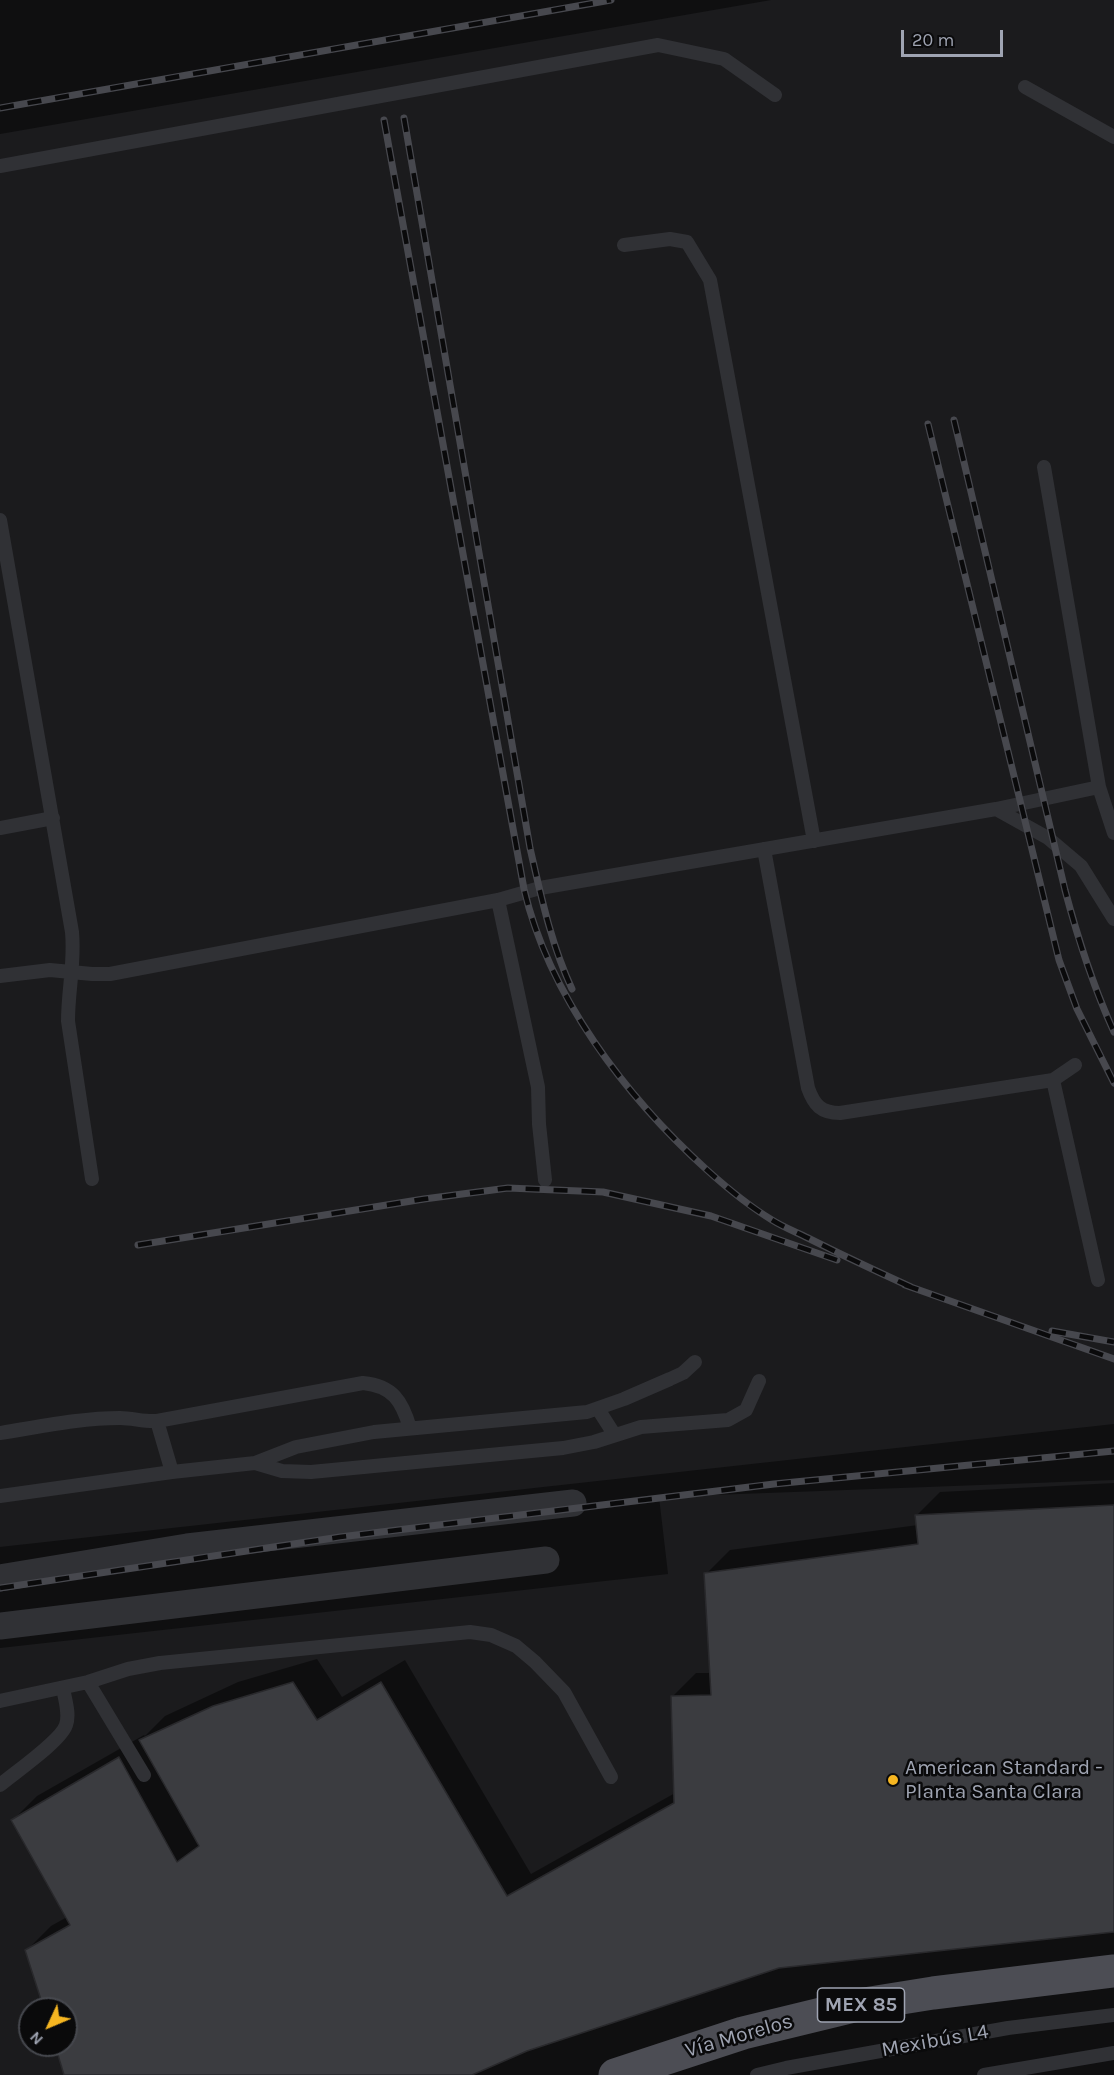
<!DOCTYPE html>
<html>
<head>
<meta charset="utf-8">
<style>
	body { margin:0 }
	#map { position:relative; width:1114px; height:2075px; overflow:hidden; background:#0f0f10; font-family:Karla,sans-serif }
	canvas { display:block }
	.north { position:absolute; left:18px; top:1997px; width:60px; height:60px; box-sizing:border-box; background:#0a0a0b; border:2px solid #46484e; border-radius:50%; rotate:226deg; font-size:16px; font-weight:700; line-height:24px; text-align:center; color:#9fa4b2 }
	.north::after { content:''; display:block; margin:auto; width:21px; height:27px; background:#f6b621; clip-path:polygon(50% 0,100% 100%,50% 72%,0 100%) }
	.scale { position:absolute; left:901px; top:30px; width:102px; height:27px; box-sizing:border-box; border:3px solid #9fa4b2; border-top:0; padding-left:8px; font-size:18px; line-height:21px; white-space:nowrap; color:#9fa4b2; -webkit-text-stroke:4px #0a0a0b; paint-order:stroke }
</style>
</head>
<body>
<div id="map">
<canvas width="1114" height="2075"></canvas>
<div class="north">N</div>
<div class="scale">20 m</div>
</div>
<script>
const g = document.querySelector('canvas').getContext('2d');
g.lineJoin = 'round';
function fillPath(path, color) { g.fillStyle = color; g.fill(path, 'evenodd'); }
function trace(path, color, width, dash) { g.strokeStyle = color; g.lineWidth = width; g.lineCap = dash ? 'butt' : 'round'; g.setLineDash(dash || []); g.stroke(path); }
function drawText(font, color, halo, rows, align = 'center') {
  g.font = font + ' Karla,sans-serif'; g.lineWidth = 5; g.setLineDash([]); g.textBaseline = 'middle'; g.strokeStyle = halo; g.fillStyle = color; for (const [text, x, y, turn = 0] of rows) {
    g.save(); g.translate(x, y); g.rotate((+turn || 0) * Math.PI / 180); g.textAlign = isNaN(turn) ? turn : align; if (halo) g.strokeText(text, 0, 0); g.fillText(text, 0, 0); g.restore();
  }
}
fillPath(new Path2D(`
	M771,0H1114V1424L0,1547V134Z
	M1114,1480V1932L779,1968L527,2051L472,2075H0V1648L668,1574L659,1497ZM30,2009H66V2045H30Z`), '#1b1b1d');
fillPath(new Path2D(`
	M1114,1483V1930L778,1967L527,2049L468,2075H66L57,2045H66V2009H45L27,1950L51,1926L67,1917L13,1820L37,1796L144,1735L145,1736L165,1716L238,1682L317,1659L342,1697L405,1660L531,1874L675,1793L672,1697L696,1673H711L706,1574L730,1550L918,1525L917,1515L940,1492Z`), '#0007');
const building = new Path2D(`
	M1114,1505V1932L779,1968L527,2051L472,2075H64L55,2045H66V2009H44L25,1950L70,1925L11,1820L119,1757L177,1862L199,1846L139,1740L213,1706L293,1682L317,1720L381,1682L507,1896L674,1803L671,1696L711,1695L704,1573L918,1544L915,1515Z`);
fillPath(building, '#3b3c40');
trace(building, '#29292c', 1.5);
trace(new Path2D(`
	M1025,87L1114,137
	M0,166L658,45L724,59L775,95
	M624,245L670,239L687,242L710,280L814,841
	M1044,467L1099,787L1114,833
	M0,520L72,932C75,963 68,990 68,1021L92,1179
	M996,809L1048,838L1081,866L1114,919
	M0,828L53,818
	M764,849L808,1088C814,1105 821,1113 840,1113L1053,1080L1075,1065
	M498,900L538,1087L539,1124L545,1180
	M0,976L50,970L92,974H110L498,900L540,888L996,809L1099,787
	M1053,1080L1098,1280
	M598,1409L614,1434
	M157,1421L172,1472
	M0,1433C39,1427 80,1418 120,1418C133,1418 144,1422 157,1421L363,1383C393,1386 402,1401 410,1428
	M255,1463L296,1447L374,1432L587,1412L624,1399L670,1379L683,1373L695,1362
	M0,1496L172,1472L255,1463L282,1471L311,1472L563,1448L594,1442L641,1427L728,1420L746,1410L759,1381
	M88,1682L144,1775
	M0,1701L88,1682L128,1669L160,1663L470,1632L491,1635L516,1646L535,1662L564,1692L611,1777
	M0,1785C14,1773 61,1741 66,1725C70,1714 65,1700 63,1688
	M757,2075L786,2068L1008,2028L1114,2015
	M984,2075L1114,2053`), '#303135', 14);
trace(new Path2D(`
	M0,1578L187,1547L573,1503
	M0,1626L546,1560`), '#303135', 27);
trace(new Path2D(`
	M615,2075L743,2033L858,2005L933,1993L1114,1971`), '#4c4d54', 33);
const rail = new Path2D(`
	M0,108L611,0
	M404,118L530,848C541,896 551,944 572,989
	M384,120L524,889C549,996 626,1097 707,1170C727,1188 749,1206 772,1220C783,1227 796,1232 808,1238C842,1255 876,1271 911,1287
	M954,420L1065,890C1078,939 1093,986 1114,1032
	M928,424L1059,960L1077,1009L1114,1083
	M138,1245L424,1199L508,1188L603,1192L711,1216L837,1260
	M905,1285L1114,1359
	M1052,1331L1114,1342
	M0,1588L340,1537L774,1484L1114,1451`);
trace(rail, '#47484e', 7);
trace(rail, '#0a0a0b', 4.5, [14]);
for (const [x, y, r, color] of [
	[893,1780,6,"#f6b621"]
]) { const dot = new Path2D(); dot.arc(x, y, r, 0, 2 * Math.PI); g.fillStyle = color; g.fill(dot); trace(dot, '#0a0a0b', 2); }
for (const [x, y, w] of [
	[861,2005,87]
]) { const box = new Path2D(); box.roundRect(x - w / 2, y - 17, w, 34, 4.5); g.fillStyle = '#0a0a0b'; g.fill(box); trace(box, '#9fa4b2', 1.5); }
drawText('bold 20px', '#9fa4b2', null, [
	["MEX 85",861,2005]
]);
drawText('21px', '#9fa4b2', '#0a0a0b', [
	["American Standard -",905,1768],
	["Planta Santa Clara",905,1792]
], 'left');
drawText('21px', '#9fa4b2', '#0a0a0b', [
	["Vía Morelos",739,2036,-16],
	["Mexibús L4",935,2041,-10]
]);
</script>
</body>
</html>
